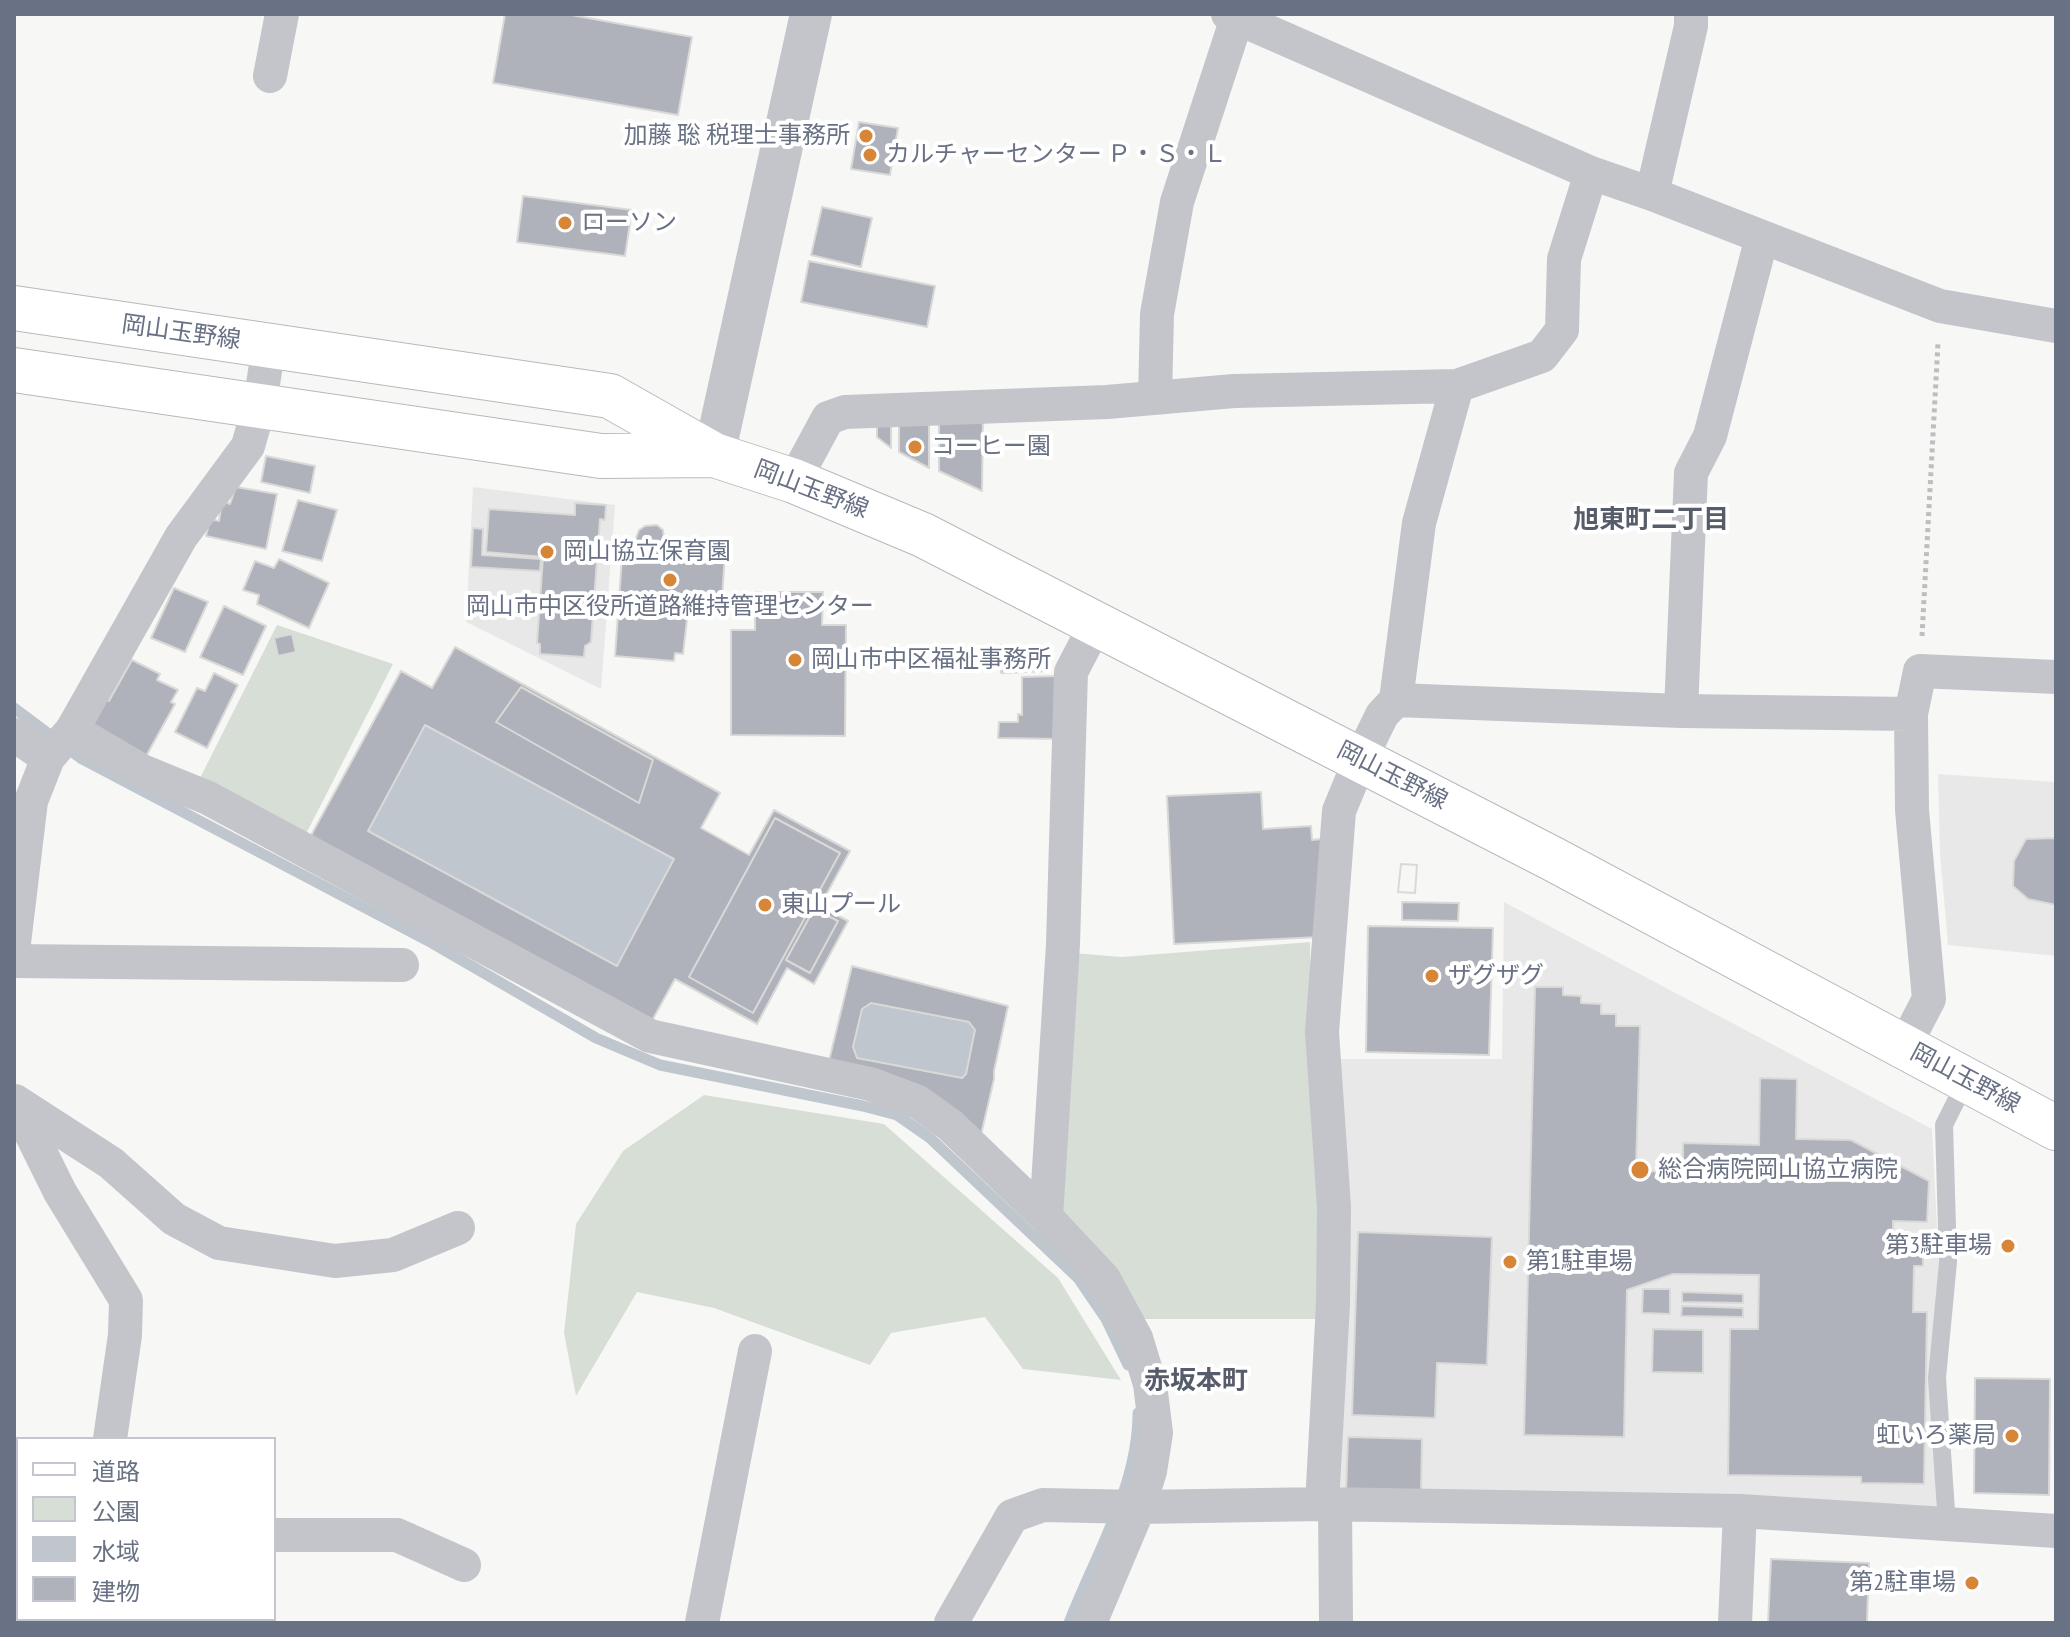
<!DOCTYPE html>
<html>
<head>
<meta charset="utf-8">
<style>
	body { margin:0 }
	#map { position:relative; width:2070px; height:1637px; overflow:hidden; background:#f7f8f5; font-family:"PT Sans Narrow","Noto Sans JP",sans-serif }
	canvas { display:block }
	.frame { position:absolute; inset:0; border:16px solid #697184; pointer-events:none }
	.legend { position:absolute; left:16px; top:1437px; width:260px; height:184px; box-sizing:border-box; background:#fff; border:2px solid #c3c6ce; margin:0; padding:10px 14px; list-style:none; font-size:24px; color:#697184 }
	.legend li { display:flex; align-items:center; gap:16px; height:40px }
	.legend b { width:40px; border:2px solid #c3c6ce }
</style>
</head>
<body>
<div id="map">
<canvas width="2070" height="1637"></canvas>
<div class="frame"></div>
<ul class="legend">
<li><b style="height:10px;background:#fff"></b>道路</li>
<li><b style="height:22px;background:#d7ded6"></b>公園</li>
<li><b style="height:22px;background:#c0c6cd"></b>水域</li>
<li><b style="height:22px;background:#afb2ba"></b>建物</li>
</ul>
</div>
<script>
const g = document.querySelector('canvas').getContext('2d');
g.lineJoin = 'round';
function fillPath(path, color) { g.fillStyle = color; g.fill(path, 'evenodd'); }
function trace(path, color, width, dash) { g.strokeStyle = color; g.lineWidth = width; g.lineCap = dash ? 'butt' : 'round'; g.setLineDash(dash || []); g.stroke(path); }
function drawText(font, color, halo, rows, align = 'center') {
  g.font = font + ' "PT Sans Narrow","Noto Sans JP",sans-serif'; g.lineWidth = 8; g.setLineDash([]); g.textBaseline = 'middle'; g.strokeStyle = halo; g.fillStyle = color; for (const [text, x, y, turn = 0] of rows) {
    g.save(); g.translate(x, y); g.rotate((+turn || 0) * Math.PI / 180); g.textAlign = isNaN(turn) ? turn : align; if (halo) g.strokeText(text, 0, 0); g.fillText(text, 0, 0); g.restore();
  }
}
fillPath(new Path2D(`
	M473,487L615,505L601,689L466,622Z
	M1938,774L2056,782V956L1948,945L1940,853Z
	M1504,902L1932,1129L1939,1264L1929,1378L1937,1512L1335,1496L1339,1059H1502Z`), '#e8e8e8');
fillPath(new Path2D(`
	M277,625L393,664L306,834L199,780Z
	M1310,942L1312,1070L1324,1227L1319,1319H1140L1060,1216L1073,953L1122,957Z
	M704,1095L884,1124L1058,1278L1121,1380L1023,1369L985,1317L891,1333L870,1365L714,1308L637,1292L576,1396L564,1333L576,1224L623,1151Z`), '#d7ded6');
fillPath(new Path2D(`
	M425,725L674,859L617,966L368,831Z
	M871,1003L969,1022L975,1030L966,1074L962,1078L857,1058L853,1047L862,1009Z`), '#c0c6cd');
trace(new Path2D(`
	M14,708L82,759L432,943L596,1038L660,1065L863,1106L897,1115L930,1138L1078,1278L1106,1319L1128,1365
	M1069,1623C1095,1555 1138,1487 1138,1413`), '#c0c6cd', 11);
const building = new Path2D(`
	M505,14H566L692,37L678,115L493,83Z
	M859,122L898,128L890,175L851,169Z
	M523,196L632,210L625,256L517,242Z
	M822,207L872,218L861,267L811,255Z
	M809,261L935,286L927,327L801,302Z
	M939,417H983L982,491L939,471Z
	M899,419L929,420V468L899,452Z
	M891,421V448L877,437V422Z
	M266,456L315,466L310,493L261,482Z
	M236,487L277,494L266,549L206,536L210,519L219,521L222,501L230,504Z
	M298,500L337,510L322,561L282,551Z
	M575,503L606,505L605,520L600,519L591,642L585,646L584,657L540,654V644L537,643L543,557L486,552L489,509L575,515Z
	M657,525L663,530L665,549L725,554L721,613L688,611L683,654L675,653L674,661L615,656L623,543L634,544L639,530L645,526Z
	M473,528L483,529L482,555L541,559L540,571L471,567Z
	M279,559L329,583L309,628L257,604L259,595L243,590L255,561L274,568Z
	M174,588L208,602L185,652L151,638Z
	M755,592H823L822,625H846L845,736L731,735V630H755Z
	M224,606L266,626L243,675L200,657Z
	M292,634L296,652L278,656L274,638Z
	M1001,645L1050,671L1001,673Z
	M455,647L720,793L701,828L749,855L774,810L850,851L820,906L848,921L814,984L787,968L757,1024L675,979L649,1026L309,839L401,671L432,688ZM521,687L653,760L639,803L496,722ZM425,725L674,859L617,966L368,831ZM775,818L840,853L753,1013L689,977ZM814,909L838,921L810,973L786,960Z
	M132,660L160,674L157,680L178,690L171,702L175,704L145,758L89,727L105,698L109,701Z
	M214,673L238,685L207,748L175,732L197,688L205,691Z
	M1058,676L1060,739L998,738L999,722H1018V714L1022,715V677Z
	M521,687L653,760L639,803L496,722Z
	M1261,792L1263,829L1311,826L1312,840L1322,839L1320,937L1174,944L1167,796Z
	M775,818L840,853L753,1013L689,977Z
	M2056,838V905L2028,899L2013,886L2014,861L2026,839Z
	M1401,864L1417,865L1415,893L1398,892Z
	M1401,864L1417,865L1415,893L1398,892Z
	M1402,902L1459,903L1458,921L1402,920Z
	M814,909L838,921L810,973L786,960Z
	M1368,926L1493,928L1489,1055L1366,1052Z
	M852,966L1008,1006L994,1071V1079L981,1135L827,1069ZM871,1003L969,1022L975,1030L966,1074L962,1078L857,1058L853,1047L862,1009Z
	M1535,987H1563V995L1581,996V1003L1601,1004V1014H1616V1026H1640L1636,1171L1683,1172V1143L1759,1145L1760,1078L1797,1079L1796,1139L1851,1140L1929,1181L1927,1222L1893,1221V1242L1923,1243V1266H1914L1913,1312H1927L1924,1484L1861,1483V1477L1728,1475L1730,1329H1758L1759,1275L1673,1274L1627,1290L1624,1437L1524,1435Z
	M1358,1232L1492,1237L1487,1365L1437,1363L1435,1418L1352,1415Z
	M1643,1289H1670V1314L1642,1313Z
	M1682,1292L1743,1294V1303L1682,1302Z
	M1682,1306L1743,1308V1317L1681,1316Z
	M1653,1329L1703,1330V1373L1652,1372Z
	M1975,1378L2050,1379L2049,1495L1974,1493Z
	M1348,1437L1422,1439L1421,1495L1346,1493Z
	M1771,1559L1869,1563L1867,1623H1768Z`);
fillPath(building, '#afb2ba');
trace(building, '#d9d9d7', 2);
const primary = new Path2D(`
	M14,308L610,396L714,455L794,481L923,535L1553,859L2056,1128
	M14,370L601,456L712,455`);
trace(primary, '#b7b9be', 46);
trace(new Path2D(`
	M1922,636L1938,343`), '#bdbec1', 5, [4, 4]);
trace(new Path2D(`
	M1947,1526L1937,1378L1948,1262L1944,1125L1966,1081`), '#c3c5ca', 18);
trace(new Path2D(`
	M1228,14L1591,173L1652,194L1940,306L2056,326
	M270,76L282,14
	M1652,194L1691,26V14
	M1155,398L1157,314L1177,202L1237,18
	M794,481L828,418L845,412L1107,402L1234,391L1457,386L1542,356L1562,330L1564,259L1591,173
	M1396,700L1419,523L1457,386
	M1681,711L1691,473L1710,436L1762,237
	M72,730L142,771L208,798L650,1036L870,1084L918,1102L950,1125L1046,1217L1104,1279L1136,1338L1150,1384L1156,1433L1150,1471L1139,1507L1090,1623
	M14,735L48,758
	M14,943L31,801L48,758L72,730L181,537L248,446L260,404L269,345
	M14,961L402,965
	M1904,1047L1929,999L1912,810L1911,714L1920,671L2056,677
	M15,1101L111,1163L174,1219L219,1243L335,1261L393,1255L458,1228
	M15,1101L60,1192L126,1300L125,1335L110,1439
	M1046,1217L1063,944L1071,672L1096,624
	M1322,1504L1333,1304L1334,1207L1322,1032L1339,811L1360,760L1382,715L1396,700L1681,711L1911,714
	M1335,1505L1336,1623
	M274,1535H397L464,1565
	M85,1623L86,1619
	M702,1623L755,1351
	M951,1623L1012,1516L1043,1505L1139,1507L1322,1504L1740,1511L2056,1531
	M1735,1623L1740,1511`), '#c3c5ca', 34);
trace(new Path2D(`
	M714,455L811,14`), '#c3c5ca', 42);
trace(primary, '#fff', 44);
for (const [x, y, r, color] of [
	[866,136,8,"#d78536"],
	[870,155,8,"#d78536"],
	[565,223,8,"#d78536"],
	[915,447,8,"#d78536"],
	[547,552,8,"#d78536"],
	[670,580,8,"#d78536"],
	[795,660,8,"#d78536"],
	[765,905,8,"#d78536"],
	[1432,976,8,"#d78536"],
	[1640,1170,10,"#d78536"],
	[2008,1246,8,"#d78536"],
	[1510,1262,8,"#d78536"],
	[2012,1436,8,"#d78536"],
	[1972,1583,8,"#d78536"]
]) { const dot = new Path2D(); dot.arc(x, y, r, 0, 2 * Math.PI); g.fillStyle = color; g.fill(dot); trace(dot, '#fff', 3); }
drawText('24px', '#697184', '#fff', [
	["加藤 聡 税理士事務所",850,136,"right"],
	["カルチャーセンター Ｐ・Ｓ・Ｌ",886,155],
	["ローソン",581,223],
	["コーヒー園",931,447],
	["岡山協立保育園",563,552],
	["岡山市中区役所道路維持管理センター",670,607,"center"],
	["岡山市中区福祉事務所",811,660],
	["東山プール",781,905],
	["ザグザグ",1448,976],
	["総合病院岡山協立病院",1658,1170],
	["第3駐車場",1992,1246,"right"],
	["第1駐車場",1526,1262],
	["虹いろ薬局",1996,1436,"right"],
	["第2駐車場",1956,1583,"right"]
], 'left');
drawText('24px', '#697184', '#fff', [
	["岡山玉野線",181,333,8],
	["岡山玉野線",811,490,21],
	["岡山玉野線",1392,776,27],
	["岡山玉野線",1965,1079,28]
]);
drawText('bold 26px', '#565c69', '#fff', [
	["旭東町二丁目",1651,521],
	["赤坂本町",1196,1382]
]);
</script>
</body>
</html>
